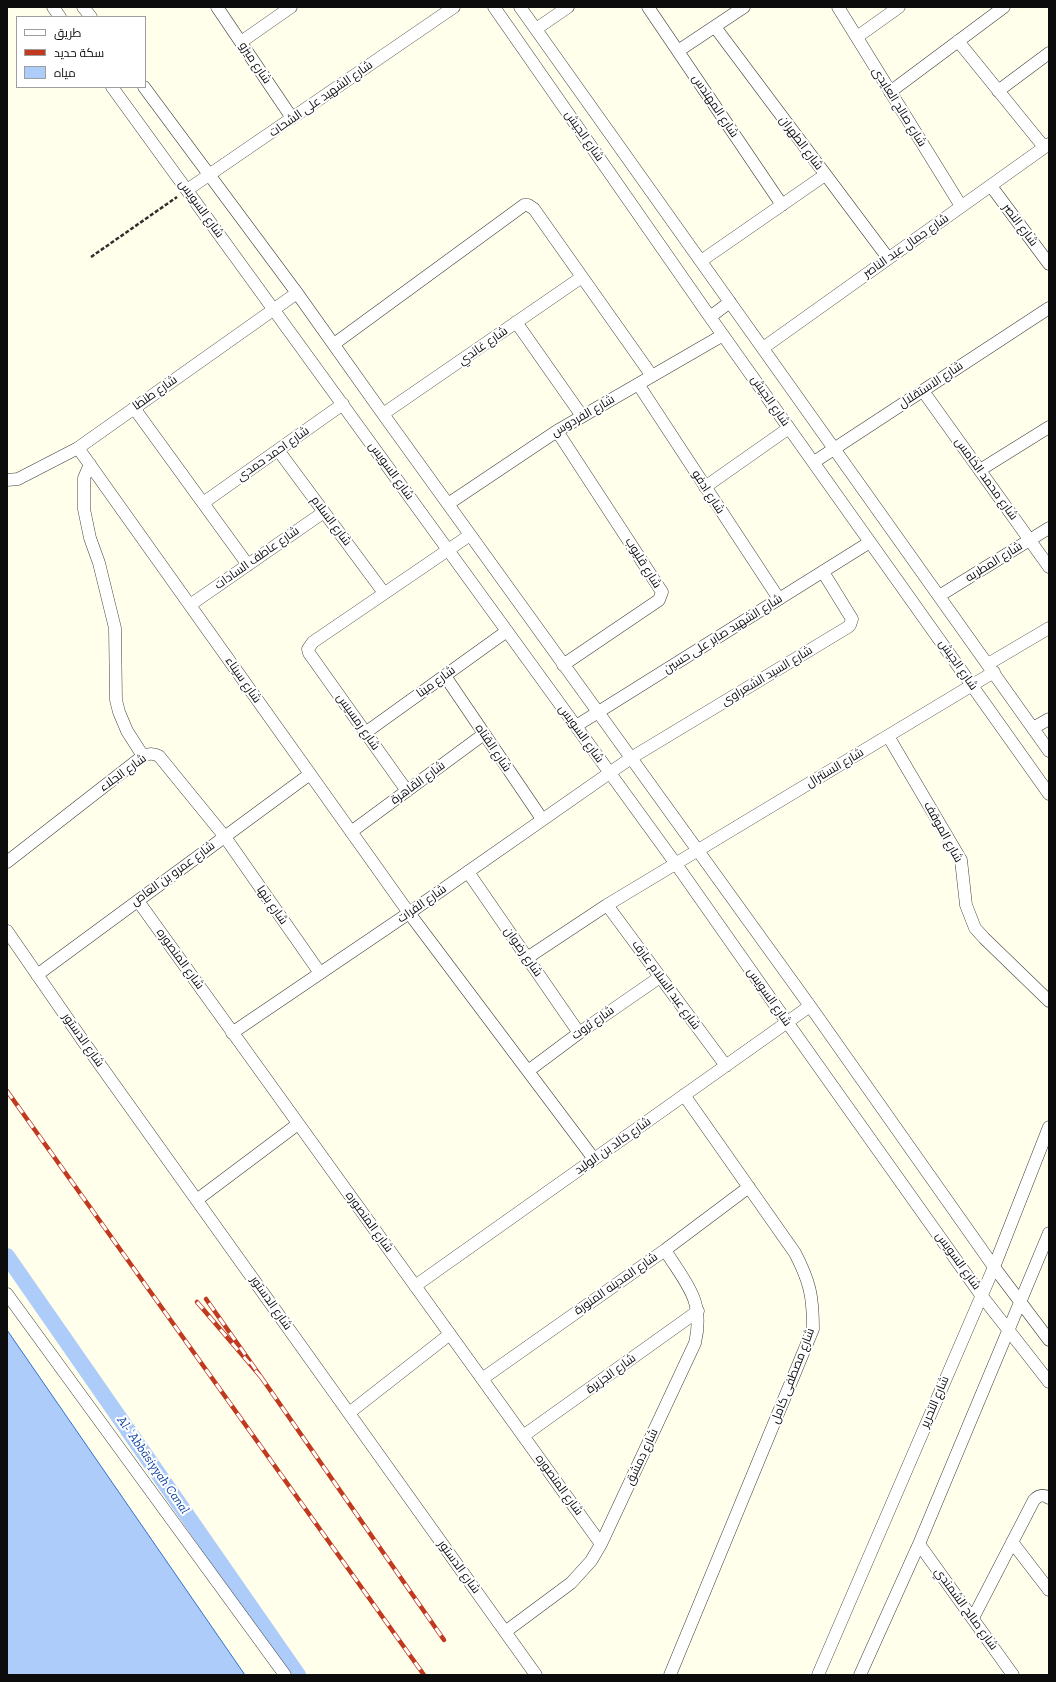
<!DOCTYPE html>
<html>
<head>
<meta charset="utf-8">
<style>
	body { margin:0 }
	#map { position:relative; width:1056px; height:1682px; overflow:hidden; background:#ffffeb; font-family:"Zilla Slab",Cairo,serif }
	canvas { display:block }
	.frame { position:absolute; inset:0; border:8px solid #0c0c0c; pointer-events:none }
	.legend { position:absolute; left:16px; top:16px; width:130px; height:72px; box-sizing:border-box; background:#fff; border:1px solid #9e9e9e; margin:0; padding:5px 7px; list-style:none; font-size:12px; color:#0c0c0c }
	.legend li { display:flex; align-items:center; gap:8px; height:20px }
	.legend b { width:20px; border:1px solid #9e9e9e }
</style>
</head>
<body>
<div id="map">
<canvas width="1056" height="1682"></canvas>
<div class="frame"></div>
<ul class="legend">
<li><b style="height:5px;background:#fff"></b>طريق</li>
<li><b style="height:5px;background:#c1391e"></b>سكة حديد</li>
<li><b style="height:11px;background:#adccf9"></b>مياه</li>
</ul>
</div>
<script>
const g = document.querySelector('canvas').getContext('2d');
g.lineJoin = 'round';
function fillPath(path, color) { g.fillStyle = color; g.fill(path, 'evenodd'); }
function trace(path, color, width, dash) { g.strokeStyle = color; g.lineWidth = width; g.lineCap = dash ? 'butt' : 'round'; g.setLineDash(dash || []); g.stroke(path); }
function drawText(font, color, halo, rows, align = 'center') {
  g.font = font + ' "Zilla Slab",Cairo,serif'; g.lineWidth = 4; g.setLineDash([]); g.textBaseline = 'middle'; g.strokeStyle = halo; g.fillStyle = color; for (const [text, x, y, turn = 0] of rows) {
    g.save(); g.translate(x, y); g.rotate((+turn || 0) * Math.PI / 180); g.textAlign = isNaN(turn) ? turn : align; if (halo) g.strokeText(text, 0, 0); g.fillText(text, 0, 0); g.restore();
  }
}
const water = new Path2D(`
	M7,1330L245,1675H7Z`);
fillPath(water, '#adccf9');
trace(water, '#3170d3', 1);
trace(new Path2D(`
	M7,1256L298,1675`), '#adccf9', 16);
const street = new Path2D(`
	M53,7L60,17
	M83,7L91,17
	M217,7L292,118
	M494,7L710,317L1049,794
	M520,7L1049,751
	M648,7L782,205
	M838,7L961,206
	M715,27L888,258
	M536,29L568,7
	M857,37L899,7
	M958,41L1044,147
	M241,42L291,7
	M678,51L744,7
	M112,87L676,864L787,1022L981,1295L1049,1382
	M144,87L297,293L383,414L810,1006L994,1267L1049,1340
	M998,91L1049,53
	M890,92L1004,7
	M991,186L1049,264
	M187,190L454,7
	M701,261L825,175
	M710,317L730,302
	M516,322L582,416
	M334,344L524,205H528L534,209L652,376
	M763,348L1049,144
	M638,384L779,599
	M923,391L1049,567
	M134,408L248,565
	M383,414L582,277
	M557,431L662,592L659,600L563,665
	M78,448L409,913L594,1159
	M278,450L384,593
	M814,462L1049,308
	M90,464L84,478V509L90,538L99,563L115,628L116,700L119,712L127,731L143,756
	M980,470L1049,427
	M7,480L18,479L78,448L297,293
	M705,487L789,428
	M203,503L343,404
	M448,504L557,431L723,335
	M939,596L1049,528
	M190,605L324,512
	M988,664L1049,628
	M445,676L542,819
	M576,726L870,542
	M1033,728L1049,719
	M365,733L507,631
	M888,736L961,860L966,905L975,928L984,938L1049,1001
	M407,791L309,653L308,649L313,642L470,535
	M351,832L484,734
	M7,862L143,756C149,753 153,753 159,756L225,837L320,973
	M468,872L579,1033
	M138,901L601,1544
	M607,905L726,1066
	M7,931L83,1041L536,1675
	M527,958L607,905L994,672
	M37,975L310,774
	M232,1033L409,913L631,758L848,627L850,625L852,619L823,572
	M528,1071L579,1033L660,977
	M198,1199L298,1124
	M415,1286L810,1006
	M7,1294L285,1675
	M482,1379L665,1250L749,1187
	M349,1413L450,1334
	M523,1436L698,1311
	M1012,1542L1049,1590
	M919,1544L1013,1675
	M973,1618L1034,1500C1039,1495 1043,1494 1049,1498
	M505,1632L571,1583L591,1561L601,1544L695,1343C705,1300 686,1284 665,1250
	M670,1675L813,1329C813,1296 810,1282 795,1253L684,1095
	M818,1675L994,1267L1049,1127
	M860,1675L919,1544L1049,1233`);
trace(street, '#3f3f3f', 13);
trace(new Path2D(`
	M91,257L177,197`), '#2e2e2e', 2.5, [4, 2]);
trace(street, '#fff', 12);
const rail = new Path2D(`
	M7,1091L424,1675
	M197,1302L261,1377L206,1299
	M261,1377L444,1640`);
trace(rail, '#c1391e', 4.5);
trace(rail, '#fff', 3, [9]);
drawText('12px', '#0c0c0c', '#fff', [
	["شارع ميزو",255,63,56],
	["شارع الشهيد على الشحات",321,99,-35],
	["شارع المهندس",715,106,56],
	["شارع صالح العايدى",899,107,58],
	["شارع الجيش",584,136,55],
	["شارع الطهران",801,143,53],
	["شارع السويس",201,209,54],
	["شارع النصر",1020,225,53],
	["شارع جمال عبد الناصر",906,246,-35],
	["شارع غاندي",483,346,-35],
	["شارع الاستقلال",931,385,-33],
	["شارع طنطا",155,393,-35],
	["شارع الجيش",770,401,55],
	["شارع الفردوس",583,416,-30],
	["شارع احمد حمدى",273,454,-35],
	["شارع السويس",391,471,54],
	["شارع محمد الخامس",986,479,54],
	["شارع ادفو",708,492,57],
	["شارع السلام",331,521,53],
	["شارع عاطف السادات",257,558,-35],
	["شارع المطريه",994,562,-32],
	["شارع قليوب",643,563,58],
	["شارع الشهيد صابر على حسين",723,634,-32],
	["شارع الجيش",958,665,55],
	["شارع السيد الشعراوى",767,676,-31],
	["شارع سيناء",243,680,55],
	["شارع مينا",436,682,-36],
	["شارع رمسيس",358,722,55],
	["شارع السويس",581,734,54],
	["شارع القناه",493,748,56],
	["شارع السنترال",835,768,-31],
	["شارع الجلاء",123,773,-36],
	["شارع القاهرة",418,783,-36],
	["شارع الموقف",943,832,61],
	["شارع عمرو بن العاص",173,874,-36],
	["شارع الفرات",422,904,-35],
	["شارع بنها",272,905,55],
	["شارع رضوان",523,952,55],
	["شارع المنصوره",180,959,54],
	["شارع عبد السلام عارف",666,985,54],
	["شارع السويس",769,997,55],
	["شارع ثروت",593,1023,-35],
	["شارع الدستور",83,1040,55],
	["شارع خالد بن الوليد",613,1146,-35],
	["شارع المنصوره",369,1222,54],
	["شارع السويس",958,1261,54],
	["شارع المدينه المنورة",616,1284,-35],
	["شارع الدستور",271,1303,55],
	["شارع الجزيرة",611,1374,-36],
	["شارع مصطفى كامل",793,1376,-69],
	["شارع التحرير",935,1402,-67],
	["شارع دمشق",642,1457,-65],
	["شارع المنصوره",559,1485,54],
	["شارع الدستور",459,1567,54],
	["شارع صالح الشمندي",966,1609,54]
]);
drawText('italic 13px', '#1044a2', '#fff', [
	["Al-ʿAbbāsiyyah Canal",153,1465,55]
]);
</script>
</body>
</html>
